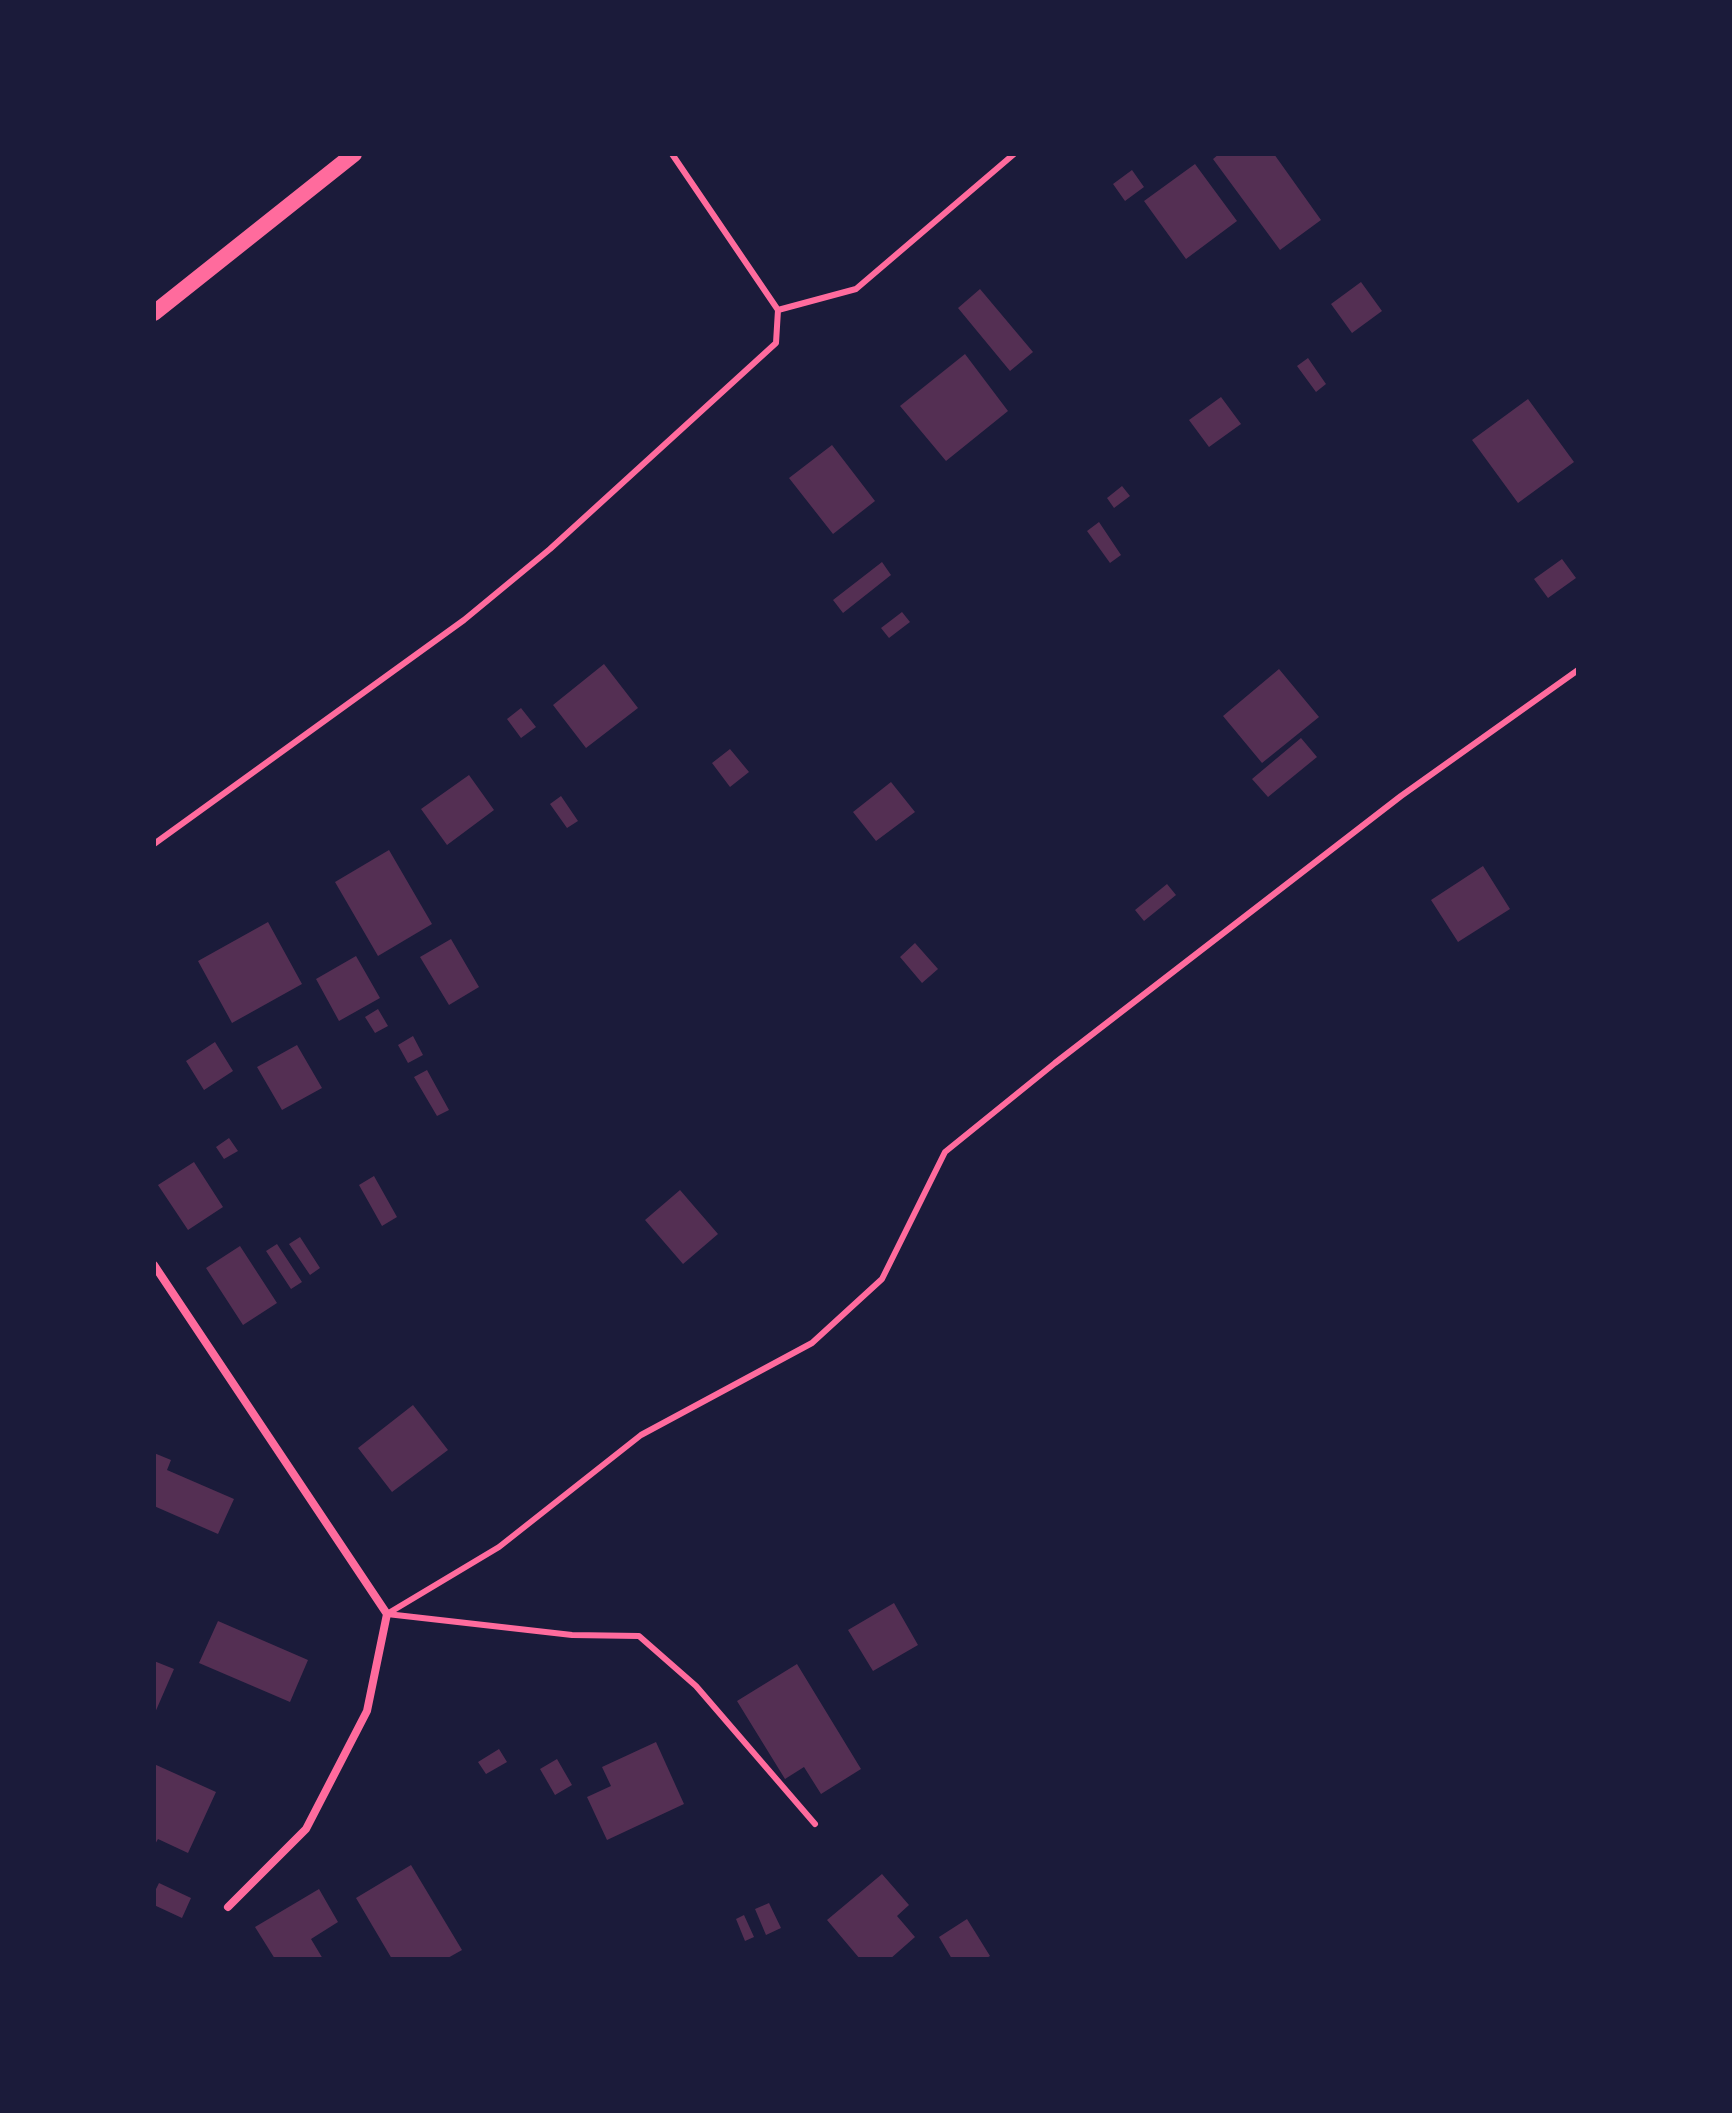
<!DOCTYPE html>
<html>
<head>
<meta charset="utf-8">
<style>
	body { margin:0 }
	#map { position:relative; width:1732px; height:2113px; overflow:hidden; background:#1b1b3a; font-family:"Exo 2",sans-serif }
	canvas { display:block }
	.frame { position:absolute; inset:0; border:156px solid #1b1b3a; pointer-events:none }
</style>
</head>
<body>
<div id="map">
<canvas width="1732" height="2113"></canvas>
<div class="frame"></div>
</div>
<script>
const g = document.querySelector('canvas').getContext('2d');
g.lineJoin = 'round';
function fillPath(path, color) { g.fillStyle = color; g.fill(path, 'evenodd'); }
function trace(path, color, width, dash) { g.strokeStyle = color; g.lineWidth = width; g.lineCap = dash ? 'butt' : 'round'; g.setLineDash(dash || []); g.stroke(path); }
fillPath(new Path2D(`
	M1219,154H1274L1321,220L1280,250L1213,159Z
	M1195,164L1237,221L1186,259L1144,201Z
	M1132,170L1144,187L1125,201L1113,184Z
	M1361,282L1382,311L1352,333L1331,304Z
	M980,289L1033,352L1010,371L958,308Z
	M965,354L1008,411L946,461L900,406Z
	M1308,358L1326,384L1316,392L1297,366Z
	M1221,397L1241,424L1209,447L1189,420Z
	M1528,399L1574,462L1518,503L1472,440Z
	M832,445L875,501L833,534L789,478Z
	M1122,486L1130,496L1114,508L1107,498Z
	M1099,522L1121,555L1110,563L1087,531Z
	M1562,559L1576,578L1548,598L1534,579Z
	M882,562L891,575L843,613L833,600Z
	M902,612L910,622L889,638L881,628Z
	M604,664L638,708L586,748L553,705Z
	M1279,669L1319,717L1262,763L1223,716Z
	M521,708L536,727L521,738L507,719Z
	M1301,738L1317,757L1268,797L1252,779Z
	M730,749L749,772L730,787L712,763Z
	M469,775L494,810L447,845L421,809Z
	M891,782L915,812L876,841L853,812Z
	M561,796L578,821L567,828L550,804Z
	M389,850L432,924L378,956L335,882Z
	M1483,866L1510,909L1458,942L1431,900Z
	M1167,884L1176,895L1144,921L1135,910Z
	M268,922L302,984L232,1023L198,961Z
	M451,939L479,987L449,1005L420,957Z
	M915,943L938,969L922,983L900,957Z
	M356,956L380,998L339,1021L316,979Z
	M378,1009L388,1026L375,1033L365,1017Z
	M413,1036L423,1055L408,1063L398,1045Z
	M215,1042L233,1071L204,1090L186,1061Z
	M297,1045L322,1088L282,1110L257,1067Z
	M427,1070L449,1110L437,1116L414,1077Z
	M229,1138L238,1151L224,1159L216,1147Z
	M194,1162L223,1207L188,1230L158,1185Z
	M374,1176L397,1217L382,1226L359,1185Z
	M680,1190L718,1234L683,1264L645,1220Z
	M300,1237L320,1268L310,1275L289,1244Z
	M277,1244L302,1282L291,1289L266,1251Z
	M240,1246L277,1303L243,1325L206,1268Z
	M413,1405L448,1450L392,1492L358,1448Z
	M154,1453L171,1460L167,1470L234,1499L218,1534L154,1506Z
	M894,1603L918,1645L873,1671L848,1630Z
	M218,1621L308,1660L290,1702L199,1663Z
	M154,1661L174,1669L154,1715Z
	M797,1664L861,1769L821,1794L804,1767L785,1779L737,1701Z
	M656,1742L684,1804L607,1840L587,1797L611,1786L602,1767Z
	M499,1749L507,1762L486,1774L478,1762Z
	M557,1759L572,1785L555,1795L540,1769Z
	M154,1764L216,1792L188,1853L158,1839L154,1846Z
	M411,1865L462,1950L446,1959H392L356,1898Z
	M882,1874L909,1905L897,1916L915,1937L890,1959H860L827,1920Z
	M159,1883L191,1898L182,1918L154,1905V1893Z
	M319,1889L338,1922L311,1939L323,1959H275L255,1927Z
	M769,1903L781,1928L766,1935L755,1909Z
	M744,1915L754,1937L745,1941L736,1919Z
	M967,1919L990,1956L985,1959H952L939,1937Z`), '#542f53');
trace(new Path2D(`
	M672,154L778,310L856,289L1014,154
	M154,844L464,620L550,549L776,343L778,310
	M387,1614L499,1547L641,1435L812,1343L882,1279L945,1152L1055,1063L1401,796L1578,670
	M387,1614L572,1635L639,1636L696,1686L815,1824`), '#ff6b9d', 6);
trace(new Path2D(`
	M154,1265L387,1614L367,1711L306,1829L228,1907`), '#ff6b9d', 8);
trace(new Path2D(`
	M154,313L354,154`), '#ff6b9d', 16);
</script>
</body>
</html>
